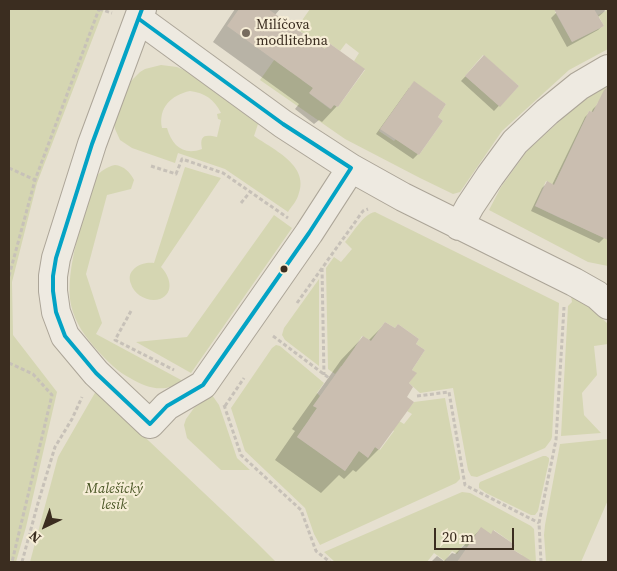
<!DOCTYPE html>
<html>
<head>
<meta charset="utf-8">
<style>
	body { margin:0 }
	#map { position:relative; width:617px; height:571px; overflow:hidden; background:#e6e0d0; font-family:"Source Serif 4",serif }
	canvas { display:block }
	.frame { position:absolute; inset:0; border:10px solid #3b2d20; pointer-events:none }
	.north { position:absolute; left:20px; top:501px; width:50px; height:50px; -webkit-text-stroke:4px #f6edd6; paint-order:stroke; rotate:222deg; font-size:14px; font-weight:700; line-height:20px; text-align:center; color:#3b2d20 }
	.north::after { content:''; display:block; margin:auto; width:18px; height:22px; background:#3b2d20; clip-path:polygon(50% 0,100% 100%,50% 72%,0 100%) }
	.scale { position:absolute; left:434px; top:528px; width:80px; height:22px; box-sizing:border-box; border:2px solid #3b2d20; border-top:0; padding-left:6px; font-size:15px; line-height:18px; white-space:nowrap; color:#3b2d20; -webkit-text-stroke:4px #f6edd6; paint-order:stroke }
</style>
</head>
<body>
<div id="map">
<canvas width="617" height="571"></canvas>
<div class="frame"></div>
<div class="north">N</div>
<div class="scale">20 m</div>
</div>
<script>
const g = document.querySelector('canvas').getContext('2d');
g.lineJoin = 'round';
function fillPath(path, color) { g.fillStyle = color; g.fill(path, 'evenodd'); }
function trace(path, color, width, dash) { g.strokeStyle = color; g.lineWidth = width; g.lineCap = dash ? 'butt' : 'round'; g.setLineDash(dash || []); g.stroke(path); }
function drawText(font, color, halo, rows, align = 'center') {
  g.font = font + ' "Source Serif 4",serif'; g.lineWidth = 4.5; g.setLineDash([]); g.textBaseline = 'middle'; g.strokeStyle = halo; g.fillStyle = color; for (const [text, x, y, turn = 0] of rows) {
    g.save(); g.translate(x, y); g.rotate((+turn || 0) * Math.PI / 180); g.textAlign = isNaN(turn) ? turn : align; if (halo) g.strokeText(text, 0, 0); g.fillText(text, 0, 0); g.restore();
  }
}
fillPath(new Path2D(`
	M9,9H104L37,183L12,282L13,335L57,392L26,527L16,562H9Z
	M310,9H561L555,12L572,42L604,26L598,15L606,11L605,9H608V49L569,70L502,131L460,192L453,194L420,178L345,139L260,80ZM300,31L312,40L291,72L277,62ZM329,43L340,51L346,43L359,53L354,61L365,70L338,107L334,105L330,109L310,94L313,88L302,80ZM483,55L519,86L500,106L465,76ZM414,82L446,104L438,117L443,121L419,155L396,139L394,141L379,131Z
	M161,65L177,67L186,71L258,124L254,136C274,150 311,166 298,196C296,202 291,207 288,212L225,169L178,153L175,163L132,148L120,140L115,129L114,123L126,90L130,82L140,72L145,69ZM190,91C205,93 214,99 221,113L217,114L218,119L221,120L217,137C206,135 199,134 202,149C184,156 172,146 167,128H162C158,108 171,95 190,91Z
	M608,84V108L598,102L593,112L589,111L554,185L546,181L535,206L562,219H563L605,238L608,232V266L588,262L489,210L501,187L527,151L588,95Z
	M115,165C124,166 130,172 134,180L131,189L107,195L86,274L102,323L96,334L183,381C165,393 148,389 130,378C118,372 107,361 98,351C86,338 75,323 71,305C64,270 85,213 95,178C101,171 106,167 115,165Z
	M185,167L221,178L161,267C170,276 175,293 160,299C149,303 134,295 131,284C129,279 129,274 133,270C138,264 147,262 154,263Z
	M375,212L559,303L552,437L551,440L545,448L477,477L471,476L468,470L453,388L420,393L409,383L416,373L412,370L425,350L416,344L419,339L398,324L395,328L385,322L371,341L362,336L355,347L359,349L345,368L341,366L335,374L328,369L326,268L334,257L341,262L352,249L345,242C353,233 363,214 375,212Z
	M274,215L292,228L191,373L136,342L187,337Z
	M319,279V366L285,340L282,335L284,328Z
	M571,296L591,308L608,324V344L594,346L597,375L582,393L584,415L601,433L561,436L568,306L572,302Z
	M276,345L280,346L324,383L317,393L320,396L313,406L317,408L310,418L314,421L304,427L297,437L345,471L352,461L356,449L368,457L375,447L380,450L394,431L390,428L396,419L404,424L412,414L407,411L414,402L445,398L460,477V479L456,483L320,545L314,534L305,508L245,451L231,408L272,348Z
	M96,391L257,543L276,562H30L58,457Z
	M212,395L219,405L237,458L250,470H221L187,438L184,425L186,419L194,408Z
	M608,439V500L581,562H546L544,535L545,525L560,444Z
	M543,456H546L549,458V461L538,511L535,515H531L486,493L479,488V484L480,482Z
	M462,492L470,493L531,526L534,529L536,562H517L522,555L512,549L515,545L494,530L491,534L467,547L463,545L457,554L452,551L445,561L434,553L427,562H335L324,552Z`), '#d5d6b2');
fillPath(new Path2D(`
	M235,9H280L275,15L324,50L329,45L337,106L322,122L319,120L314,124L295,109L299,104L213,42Z
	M563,9H604L605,11L598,17L603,25L598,30L567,47L551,18L556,13Z
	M479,62L517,86L494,111L461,81Z
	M409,88L418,154L413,159L376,134Z
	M598,104L608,109V228L604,238L599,243L531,211L542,188L547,183L552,185L585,117L590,112L591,113L593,109Z
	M386,323L414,344L407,383L379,449L356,472L353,470L344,479L339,475L321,493L275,460L295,431L292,429L341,360L363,337L368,341Z
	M481,529L520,556L515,562H431L437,556L444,561L452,553L455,554Z`), '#0003');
fillPath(new Path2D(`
	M239,9H268L325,49L329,43L365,69L338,107L334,105L331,109L309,93L313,88L227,26Z
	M554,9H594L604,26L572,42Z
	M484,55L519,86L500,107L465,76Z
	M414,81L446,104L438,117L443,121L419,155L380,129Z
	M608,87V240L535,206L547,181L554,185L589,111L593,112L604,90Z
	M385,322L395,328L398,324L419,339L416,344L425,350L412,370L417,373L409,383L413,387L407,397L414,402L379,450L375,447L368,458L359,451L345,471L297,437L317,408L313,406L363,336L371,341Z
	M481,527L491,534L493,530L515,545L512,549L533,562H457Z`), '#cabeb0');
const minor = new Path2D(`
	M142,9L92,144L56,258L53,276V291L56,312L65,336L96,373L150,424L167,406L203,385L309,233L351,168
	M139,19L283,124L351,168L403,197L574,282L597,295L608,305
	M459,226L470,206L490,176L515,142L547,112L579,86L608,69`);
trace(minor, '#aca598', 30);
trace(new Path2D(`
	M99,9L112,13
	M151,166L176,174L182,159L223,173L288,218
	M9,168L35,180
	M241,203L250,192
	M322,268L324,375
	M9,276L35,180L99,9
	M297,303L363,211L368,209
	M131,311L115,340L174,370
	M273,336L329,378
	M9,363L33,374L52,395L12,562
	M417,396L449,392L465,485L539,523
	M224,405L241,455L301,510L316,551L330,562
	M225,406L244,378
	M22,562L38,503L55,447L72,419L82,397
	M541,562L539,523L556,440L564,307`), '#c7c1b8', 3, [4, 2.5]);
trace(minor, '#eeeae1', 28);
trace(new Path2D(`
	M142,9L92,144L56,258L53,276V291L56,312L65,336L96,373L150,424
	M139,19L283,124L351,168
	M150,424L167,406L203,385L309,233L351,168`), '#03a3c5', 4);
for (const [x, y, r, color] of [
	[246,33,5,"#776c5e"],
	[284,269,4.5,"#3b2d20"]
]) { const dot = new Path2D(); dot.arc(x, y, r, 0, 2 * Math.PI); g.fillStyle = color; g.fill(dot); trace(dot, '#f6edd6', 2); }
drawText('14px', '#3b2d20', '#f6edd6', [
	["Milíčova",256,25],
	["modlitebna",256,41]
], 'left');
drawText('italic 14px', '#4b5726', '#f6edd6', [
	["Malešický",114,489],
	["lesík",114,505]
]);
</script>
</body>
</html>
